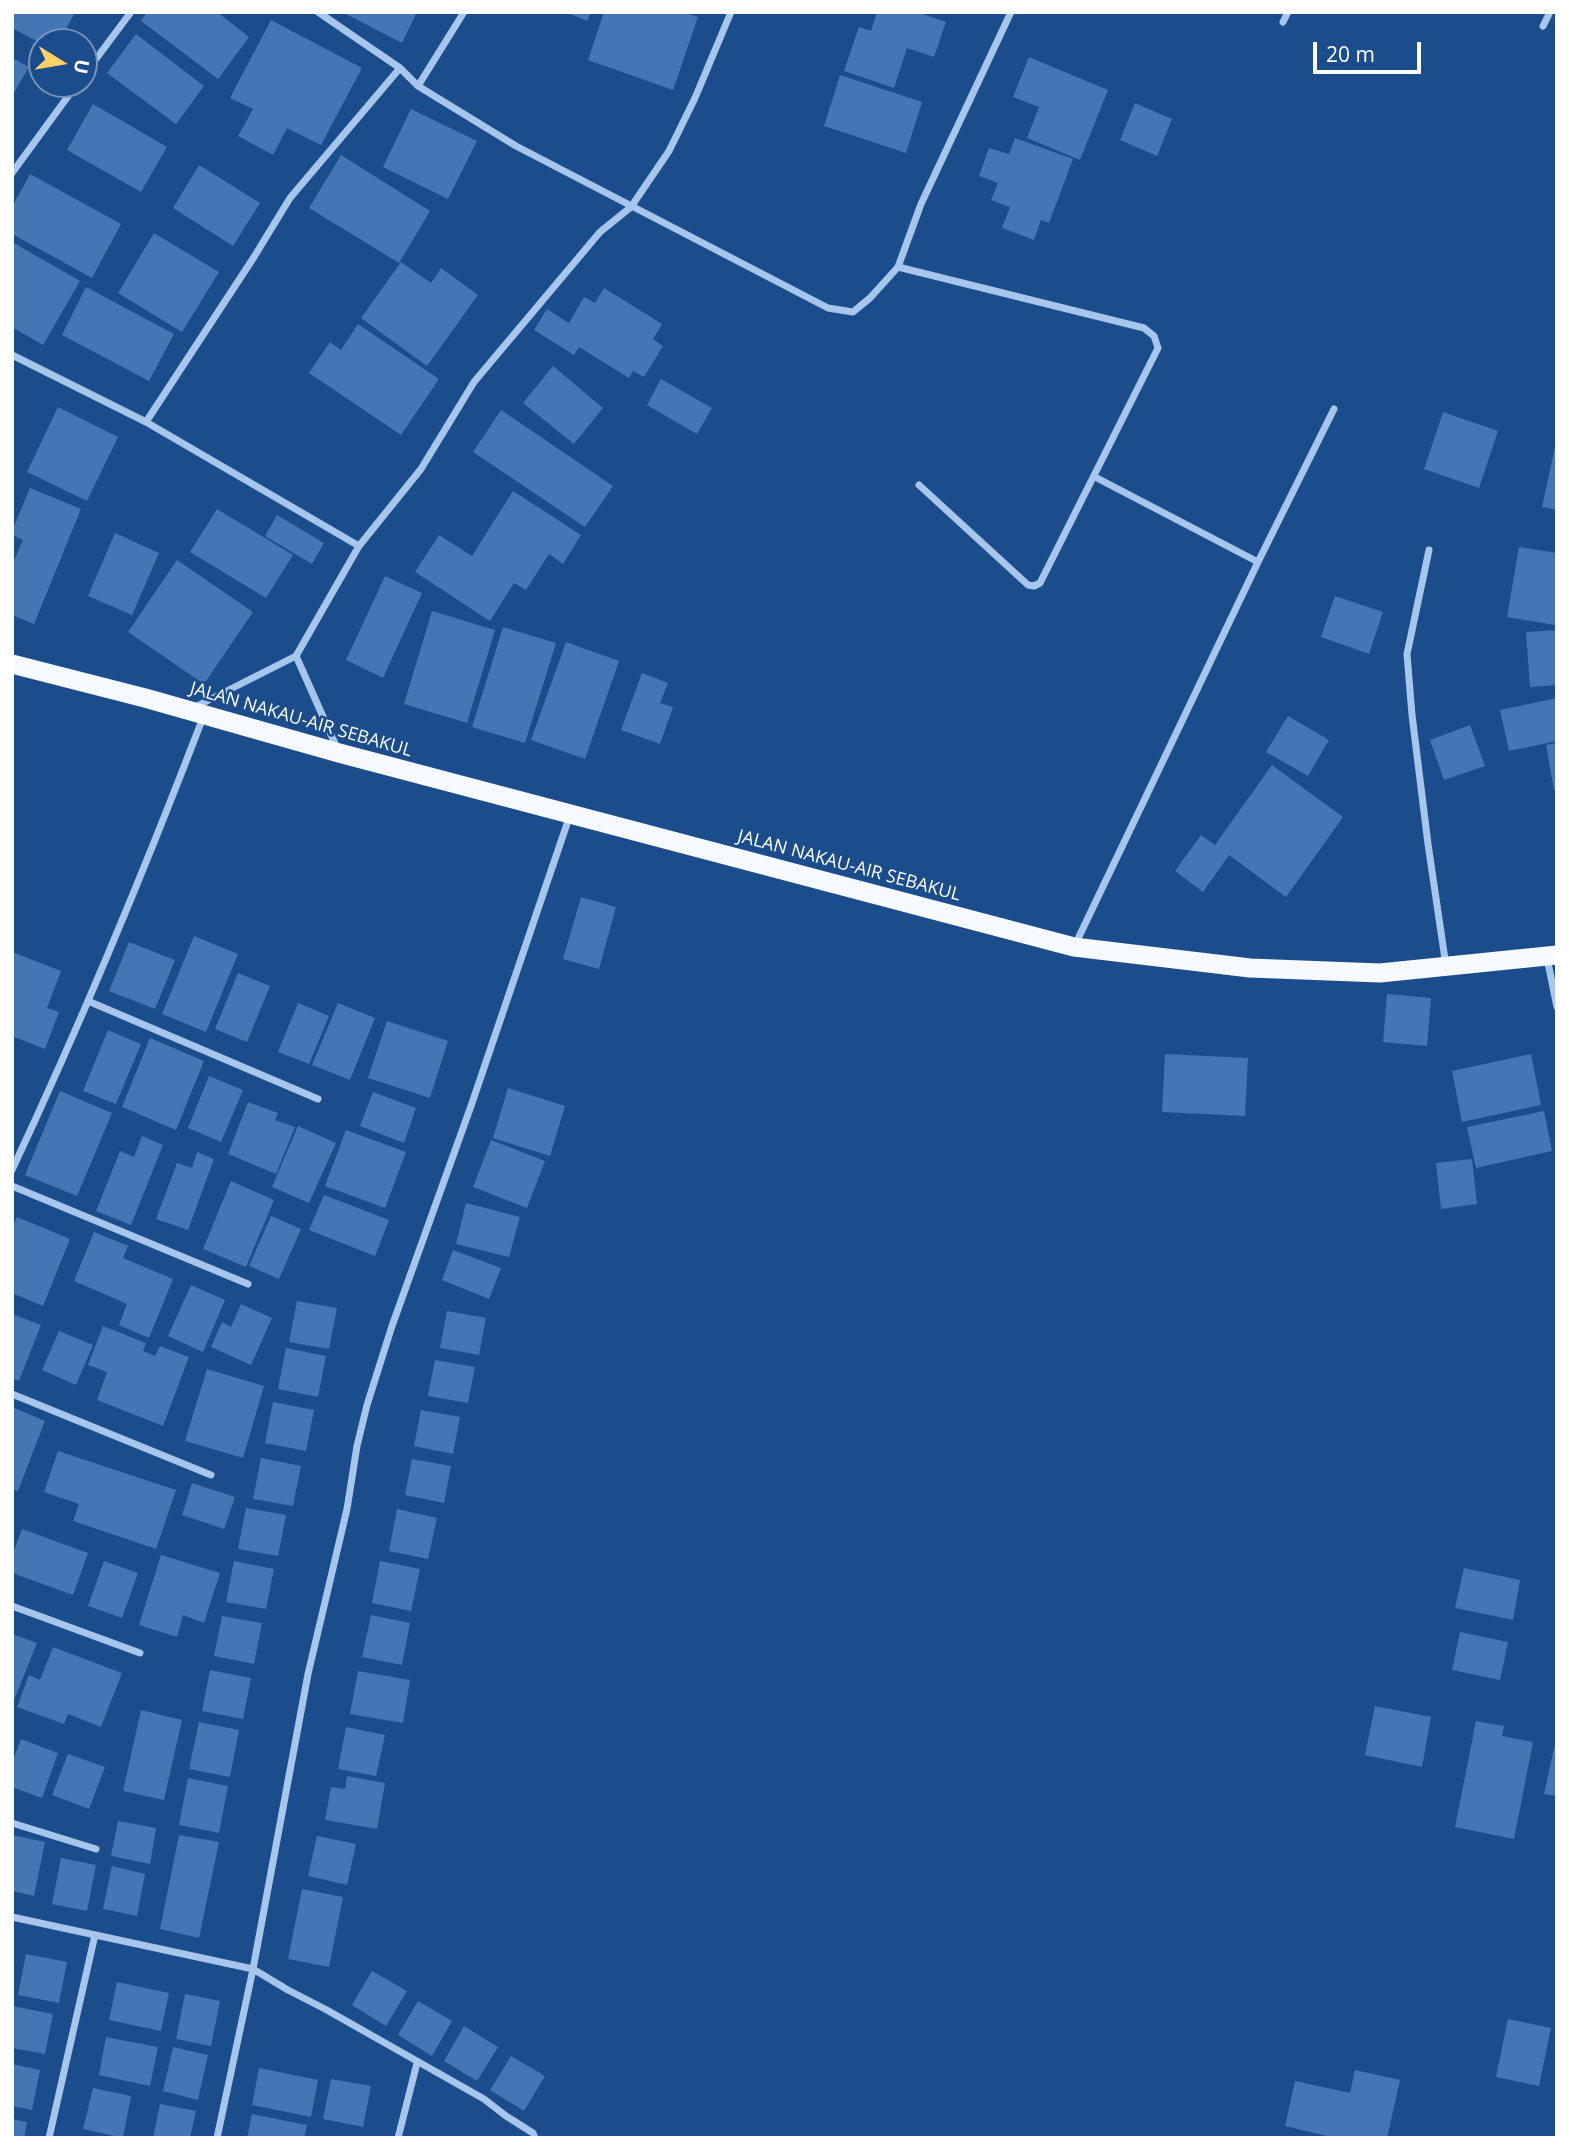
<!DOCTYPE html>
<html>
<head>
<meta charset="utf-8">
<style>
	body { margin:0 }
	#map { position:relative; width:1569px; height:2150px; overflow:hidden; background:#1b4c8b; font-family:"Open Sans",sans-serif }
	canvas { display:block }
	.frame { position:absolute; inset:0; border:14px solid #fff; pointer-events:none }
	.north { position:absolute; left:28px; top:28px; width:70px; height:70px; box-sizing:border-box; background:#1b4c8b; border:2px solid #7694b9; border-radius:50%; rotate:101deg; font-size:19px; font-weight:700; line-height:28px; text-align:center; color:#fff }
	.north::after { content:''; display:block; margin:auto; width:24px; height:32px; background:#ffd163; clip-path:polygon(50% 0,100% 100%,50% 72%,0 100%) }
	.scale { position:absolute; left:1313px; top:42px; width:108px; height:32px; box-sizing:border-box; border:4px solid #fff; border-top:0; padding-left:9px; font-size:21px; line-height:24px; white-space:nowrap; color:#fff; -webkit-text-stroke:5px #1b4c8b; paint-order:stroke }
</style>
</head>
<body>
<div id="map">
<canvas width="1569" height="2150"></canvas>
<div class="frame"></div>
<div class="north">U</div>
<div class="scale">20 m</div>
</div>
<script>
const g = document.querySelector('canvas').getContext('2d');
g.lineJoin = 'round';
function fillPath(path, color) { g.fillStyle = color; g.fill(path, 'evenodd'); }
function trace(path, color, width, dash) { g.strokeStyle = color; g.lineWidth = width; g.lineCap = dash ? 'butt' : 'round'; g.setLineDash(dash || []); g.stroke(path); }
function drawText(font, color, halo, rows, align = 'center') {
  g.font = font + ' "Open Sans",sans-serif'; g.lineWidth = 5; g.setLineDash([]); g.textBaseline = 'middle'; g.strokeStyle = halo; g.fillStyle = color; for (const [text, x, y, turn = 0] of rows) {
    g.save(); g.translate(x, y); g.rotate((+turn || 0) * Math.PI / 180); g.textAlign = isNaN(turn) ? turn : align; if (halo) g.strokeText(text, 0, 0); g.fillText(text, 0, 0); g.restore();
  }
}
fillPath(new Path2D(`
	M13,12H75L59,42H42V44L12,28Z
	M147,12H217L249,37L218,79L141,21Z
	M342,12H417L402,43Z
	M566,12H591L587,21Z
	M604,12H683L698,17L673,90L588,60Z
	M877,12H917L946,22L934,57L907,48L894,88L844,71L859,27L871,31Z
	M271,20L362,68L321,145L287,128L273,155L238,136L253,109L230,98Z
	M136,34L204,86L176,124L107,73Z
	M1029,57L1108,90L1080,160L1027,138L1039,107L1013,97Z
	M12,58L29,67L12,96Z
	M840,75L922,102L906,153L824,126Z
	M1135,103L1172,119L1157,156L1120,140Z
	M93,104L167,147L141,192L67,150Z
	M411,109L477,141L448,199L383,167Z
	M1015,138L1073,159L1049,223L1041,220L1034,240L1002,228L1010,207L991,200L998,183L979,176L989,148L1009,154Z
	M341,155L430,211L399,263L309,208Z
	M199,165L260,203L233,246L173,208Z
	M30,174L121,224L92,278L12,234V207Z
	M154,233L219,272L182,332L118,293Z
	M12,242L80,281L43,345L12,327Z
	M401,262L431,283L441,268L478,295L427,366L361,318Z
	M86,287L174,334L149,381L62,335Z
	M604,288L662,324L653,339L663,346L644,377L633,371L629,378L579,347L574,355L534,330L547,309L569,323L584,297L595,303Z
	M358,324L439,379L401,435L309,373L330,342L341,350Z
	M553,366L603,408L574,444L523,403Z
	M661,379L712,408L697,434L647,405Z
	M58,407L118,437L87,501L27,472Z
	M501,410L613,486L585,527L473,452Z
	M1443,412L1498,431L1479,488L1424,469Z
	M1556,442H1557V510L1542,507Z
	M30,488L81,509L34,624L12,615V565L23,540L12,535V531Z
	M513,491L581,535L563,564L549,554L526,590L514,583L490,621L415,572L439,535L472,556Z
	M217,509L293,555L266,598L190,552Z
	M277,515L324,543L312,564L265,536Z
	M115,533L159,553L132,615L88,596Z
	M1519,547L1557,553L1555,625L1507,617Z
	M177,560L253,612L204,684L128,632Z
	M385,576L422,593L383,678L346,660Z
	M1335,596L1383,612L1369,654L1321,637Z
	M432,611L495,630L467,723L404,704Z
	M503,627L556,643L525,743L472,727Z
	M1557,630V685L1530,687L1526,632Z
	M566,642L619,661L585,759L531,740Z
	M642,673L668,683L660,703L673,707L660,744L621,730Z
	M1557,698V741L1509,751L1500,710Z
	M1288,716L1329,740L1308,776L1266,752Z
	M1470,725L1485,766L1444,780L1430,740Z
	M1557,743V790H1554L1546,745Z
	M1272,765L1343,817L1286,897L1229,855L1203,892L1175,871L1201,835L1215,845Z
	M581,897L616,907L599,969L563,959Z
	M194,936L238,954L206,1032L162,1014Z
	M129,942L175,960L155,1009L109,991Z
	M12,952L61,971L47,1008L59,1012L45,1049L12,1036Z
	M238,973L270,986L247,1042L215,1029Z
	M1387,994L1431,998L1427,1046L1383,1042Z
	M298,1003L329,1016L309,1064L278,1052Z
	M338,1003L375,1018L350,1080L312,1065Z
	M387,1021L448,1041L430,1098L368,1078Z
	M108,1030L141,1044L116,1104L83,1091Z
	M150,1038L204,1061L176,1130L122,1107Z
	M1165,1054L1248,1058L1245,1116L1162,1112Z
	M1531,1054L1541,1105L1462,1122L1452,1071Z
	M209,1076L243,1090L221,1142L188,1128Z
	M508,1088L565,1106L550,1156L493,1138Z
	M60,1091L112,1113L77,1196L25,1175Z
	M373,1092L416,1108L404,1143L360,1126Z
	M248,1102L278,1113L275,1120L295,1127L276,1174L228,1154Z
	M1544,1111L1552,1151L1476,1168L1467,1127Z
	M298,1126L336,1143L309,1203L272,1187Z
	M346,1130L406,1152L385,1208L325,1186Z
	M142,1136L163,1145L131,1225L96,1211L120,1151L134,1157Z
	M491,1140L545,1161L527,1208L473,1187Z
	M197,1152L214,1159L188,1230L156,1219L177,1163L192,1168Z
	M1472,1159L1477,1204L1441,1209L1436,1163Z
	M231,1181L274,1200L246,1267L203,1249Z
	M324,1195L389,1220L375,1256L309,1230Z
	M466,1203L520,1217L509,1257L456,1244Z
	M271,1216L301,1229L279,1279L249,1266Z
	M17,1217L70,1239L43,1306L12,1293V1229Z
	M94,1232L128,1246L123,1258L173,1279L149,1338L119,1325L127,1304L74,1281Z
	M453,1250L501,1268L489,1299L442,1280Z
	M191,1285L225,1300L203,1352L168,1336Z
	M297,1301L337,1308L329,1349L289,1342Z
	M241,1304L272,1318L251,1365L211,1347L222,1322L231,1327Z
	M447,1311L486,1318L479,1355L440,1348Z
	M12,1314L41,1325L19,1381L12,1378Z
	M103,1326L146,1343L143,1351L155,1356L160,1346L189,1357L163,1426L97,1400L107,1372L88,1365Z
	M59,1331L93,1345L76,1385L42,1370Z
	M286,1348L326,1356L318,1397L278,1389Z
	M435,1360L475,1367L468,1403L428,1396Z
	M207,1369L264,1386L243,1458L185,1441Z
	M273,1402L314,1410L306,1451L265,1443Z
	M12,1407L45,1421L18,1491L12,1489Z
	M421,1410L460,1417L453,1454L414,1446Z
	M58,1451L176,1490L156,1549L73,1521L79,1504L44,1492Z
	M261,1458L301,1466L293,1506L253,1499Z
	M412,1459L451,1466L444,1503L405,1495Z
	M192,1483L235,1497L224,1529L182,1515Z
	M246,1508L286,1515L278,1556L238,1549Z
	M397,1509L437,1518L428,1559L389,1551Z
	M22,1529L88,1553L73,1595L12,1573V1556Z
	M161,1555L220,1573L204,1623L183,1615L177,1637L139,1625Z
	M104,1561L138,1573L122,1618L88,1606Z
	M234,1561L274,1569L266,1609L226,1602Z
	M380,1561L420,1569L411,1611L372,1603Z
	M1464,1568L1520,1580L1513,1620L1455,1608Z
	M371,1615L410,1623L402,1665L362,1657Z
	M222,1616L262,1623L254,1664L214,1656Z
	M1460,1632L1508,1642L1500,1680L1452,1670Z
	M12,1634L37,1643L12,1705Z
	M53,1647L122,1673L101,1727L68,1714L64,1724L17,1707L29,1675L40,1680Z
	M210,1670L251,1678L243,1719L202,1711Z
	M358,1671L410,1680L403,1723L350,1714Z
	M1375,1706L1431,1717L1422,1767L1365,1755Z
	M141,1710L182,1720L164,1800L123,1791Z
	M1476,1721L1504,1726L1502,1736L1533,1742L1514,1839L1455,1827Z
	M199,1722L239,1730L230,1777L189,1769Z
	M346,1727L385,1735L376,1776L338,1769Z
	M21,1739L58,1753L42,1798L12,1787V1763Z
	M1556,1739H1557V1796L1544,1794Z
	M68,1754L105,1767L89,1809L52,1795Z
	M347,1776L385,1783L377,1829L325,1820L331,1787L345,1789Z
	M188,1778L228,1786L219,1833L179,1825Z
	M118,1821L156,1828L150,1864L111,1856Z
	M12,1835L45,1842L34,1896L12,1891Z
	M179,1835L219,1842L199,1938L160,1929Z
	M317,1836L356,1844L347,1885L308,1876Z
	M61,1858L96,1865L87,1911L52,1904Z
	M112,1866L145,1874L137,1916L103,1909Z
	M302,1889L343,1897L329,1967L288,1959Z
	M26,1954L67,1962L59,2003L18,1995Z
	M372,1971L407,1991L386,2026L352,2005Z
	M117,1982L169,1993L161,2031L109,2020Z
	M185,1994L220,2001L211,2046L176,2039Z
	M418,2001L452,2021L432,2056L398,2035Z
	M12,2006L53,2014L45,2054L12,2048Z
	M1508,2019L1551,2028L1539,2086L1496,2077Z
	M464,2026L498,2047L477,2081L444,2061Z
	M106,2037L158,2047L150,2086L99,2075Z
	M173,2047L208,2055L198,2100L163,2091Z
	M511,2056L545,2076L524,2111L490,2090Z
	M12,2064L40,2070L32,2110L12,2106Z
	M259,2068L318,2080L311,2117L252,2105Z
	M1355,2070L1400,2080L1387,2138H1335L1285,2126L1295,2081L1350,2093Z
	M331,2079L371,2086L363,2127L323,2119Z
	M93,2088L131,2096L123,2138L83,2129Z
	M160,2104L196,2111L190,2138H153Z
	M252,2114L307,2125L304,2138H247Z
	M12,2119L27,2122L24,2138H12Z`), '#4476b3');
trace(new Path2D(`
	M318,12L400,68L418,86L516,146L828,308L853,312L870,298L898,267L921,204L1011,12
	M1283,22L1288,12
	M1543,26L1550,12
	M84,75L131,12
	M418,86L464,12
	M12,173L77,84
	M898,267L1144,328L1154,336L1158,348L1040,583L1034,586L1028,585L919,485
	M12,355L146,422L359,546
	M146,422L254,257L290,198L400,68
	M1429,550L1407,654L1412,715L1428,844L1446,966
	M1258,562L1334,409
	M296,656L337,748
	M195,707L296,656L359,546L421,469L474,382L600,232L631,207L669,151L695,98L731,12
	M1075,945L1258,562L1095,477
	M1547,958L1557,1007
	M88,1001L318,1099
	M12,1170C82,1021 145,869 204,715
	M12,1186L248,1284
	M12,1394L211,1475
	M12,1606L140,1653
	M12,1823L96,1849
	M12,1917L253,1969L288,1990L325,2009L484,2099L506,2116L533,2133L535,2138
	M49,2138L95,1935
	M217,2138L253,1969L308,1674L347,1509L357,1446L367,1405L392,1326L471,1106L570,815
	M398,2138L417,2063`), '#a6c6ed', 7);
trace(new Path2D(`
	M12,664L145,698L339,753L1074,947L1250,968L1380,973L1557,955`), '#f6f9ff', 19);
drawText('18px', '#fff', '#1b4c8b', [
	["JALAN NAKAU-AIR SEBAKUL",301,720,16],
	["JALAN NAKAU-AIR SEBAKUL",849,866,15]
]);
</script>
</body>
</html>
